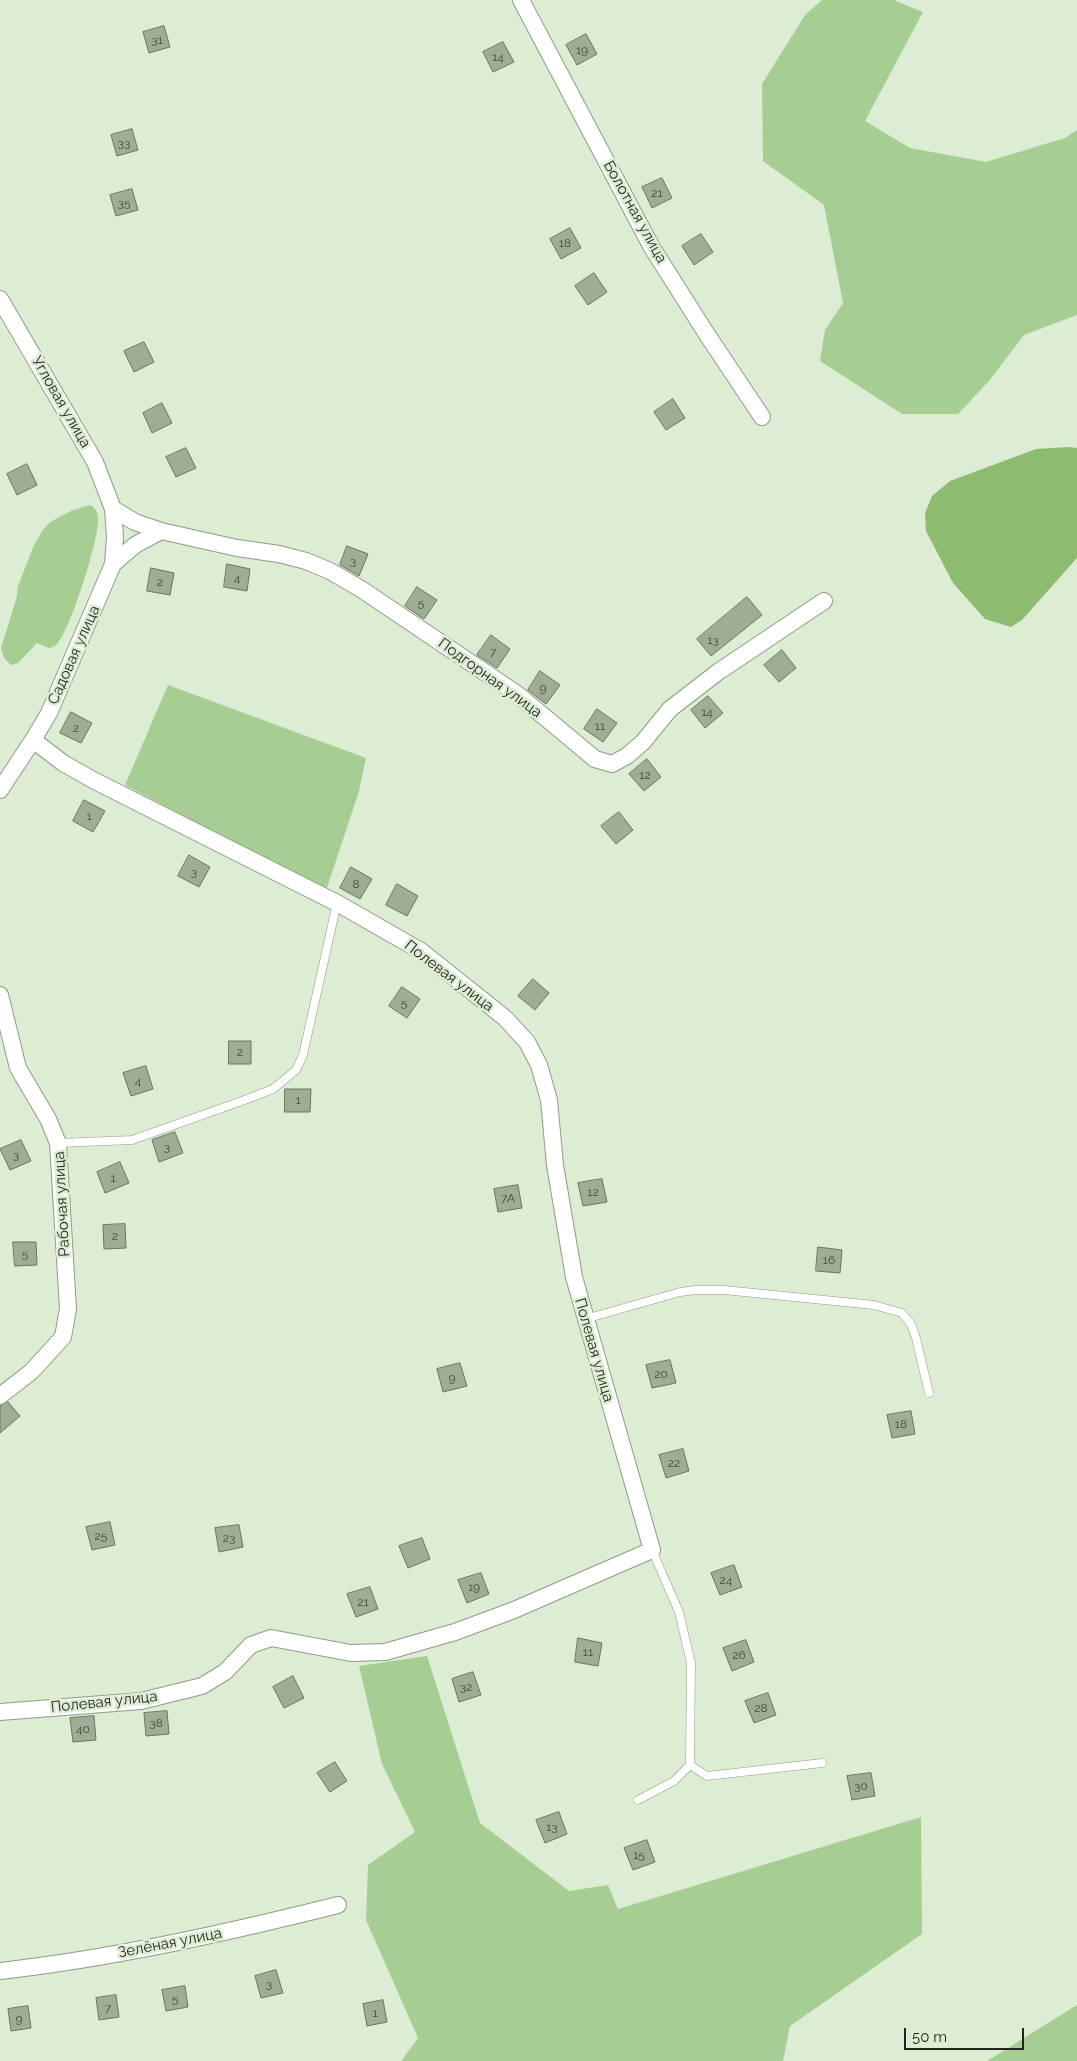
<!DOCTYPE html>
<html>
<head>
<meta charset="utf-8">
<style>
	body { margin:0 }
	#map { position:relative; width:1077px; height:2061px; overflow:hidden; background:#dcedd4; font-family:Raleway,sans-serif }
	canvas { display:block }
	.scale { position:absolute; left:904px; top:2028px; width:120px; height:22px; box-sizing:border-box; border:2px solid #1f251c; border-top:0; padding-left:6px; font-size:15px; line-height:18px; white-space:nowrap; color:#1f251c; -webkit-text-stroke:4px #dcedd4; paint-order:stroke }
</style>
</head>
<body>
<div id="map">
<canvas width="1077" height="2061"></canvas>
<div class="scale">50 m</div>
</div>
<script>
const g = document.querySelector('canvas').getContext('2d');
g.lineJoin = 'round';
function fillPath(path, color) { g.fillStyle = color; g.fill(path, 'evenodd'); }
function trace(path, color, width, dash) { g.strokeStyle = color; g.lineWidth = width; g.lineCap = dash ? 'butt' : 'round'; g.setLineDash(dash || []); g.stroke(path); }
function drawText(font, color, halo, rows, align = 'center') {
  g.font = font + ' Raleway,sans-serif'; g.lineWidth = 5; g.setLineDash([]); g.textBaseline = 'middle'; g.strokeStyle = halo; g.fillStyle = color; for (const [text, x, y, turn = 0] of rows) {
    g.save(); g.translate(x, y); g.rotate((+turn || 0) * Math.PI / 180); g.textAlign = isNaN(turn) ? turn : align; if (halo) g.strokeText(text, 0, 0); g.fillText(text, 0, 0); g.restore();
  }
}
fillPath(new Path2D(`
	M822,0H894L923,12L865,121L910,148L986,162L1065,138L1077,130V315L1024,335L989,381L958,414H902L820,361L825,330L843,303L824,205L763,161L762,84L805,15Z
	M90,505C95,508 97,511 98,517C101,533 69,635 56,645C54,647 51,647 49,648L37,643L18,663L11,665L4,658L1,648L16,600L18,586L34,545L44,528L52,521L71,511Z
	M168,685L366,758L359,791L326,891L125,785Z
	M427,1656L480,1823L569,1891L608,1885L618,1909L921,1817L922,1934L790,2026L783,2061H401L418,2038L366,1920L368,1865L415,1832L382,1764L359,1666Z
	M1077,2005V2061H987Z`), '#a7ce92');
fillPath(new Path2D(`
	M1068,447L1077,448V558L1022,620L1011,627L985,619L953,583L926,531L925,513L932,496L950,481L1036,449Z`), '#8dbc71');
const building = new Path2D(`
	M164,26L170,47L149,53L143,32Z
	M586,34L597,54L577,65L566,45Z
	M503,42L514,62L493,72L483,52Z
	M132,129L138,150L117,156L111,135Z
	M662,178L672,198L652,208L642,187Z
	M132,189L138,210L116,216L110,195Z
	M570,228L581,248L561,259L550,239Z
	M701,234L713,252L694,265L682,246Z
	M594,273L607,292L588,305L575,286Z
	M144,342L154,362L134,372L124,351Z
	M673,399L685,418L666,430L654,412Z
	M162,403L172,423L152,433L143,413Z
	M186,448L196,468L176,477L166,457Z
	M27,464L37,485L17,495L7,474Z
	M347,546L368,554L359,576L340,565Z
	M227,564L250,569L247,591L224,587Z
	M151,568L174,573L170,595L147,591Z
	M417,587L437,600L424,619L405,606Z
	M747,597L762,615L711,656L697,639Z
	M491,635L510,649L497,668L477,655Z
	M782,650L796,668L779,682L764,665Z
	M540,671L560,685L546,704L528,690Z
	M708,696L723,713L705,728L691,710Z
	M597,709L617,723L603,742L584,729Z
	M71,712L92,723L81,743L60,733Z
	M647,759L661,777L644,791L629,774Z
	M84,800L105,811L93,832L73,821Z
	M619,812L633,830L616,844L601,826Z
	M189,855L210,867L199,887L178,876Z
	M351,867L372,879L360,899L340,888Z
	M397,884L418,896L407,916L386,905Z
	M533,979L549,993L535,1010L518,996Z
	M402,987L420,999L407,1018L389,1006Z
	M229,1041H251V1064H229Z
	M146,1066L153,1089L131,1096L123,1073Z
	M285,1089H311L310,1112H285Z
	M175,1132L183,1153L159,1162L152,1140Z
	M21,1140L31,1161L10,1170L0,1149Z
	M120,1162L129,1183L105,1193L97,1172Z
	M602,1179L607,1202L583,1206L578,1183Z
	M518,1185L522,1208L498,1212L494,1189Z
	M125,1224L126,1248L104,1249L103,1225Z
	M13,1242H36L37,1265L15,1266Z
	M818,1247L842,1250L840,1273L816,1271Z
	M670,1360L676,1383L652,1388L646,1365Z
	M460,1363L467,1386L443,1392L437,1369Z
	M8,1402L20,1416L0,1433V1406Z
	M911,1411L915,1434L892,1438L887,1415Z
	M683,1449L689,1471L666,1478L659,1455Z
	M110,1522L115,1545L92,1550L86,1527Z
	M239,1525L243,1547L219,1552L215,1528Z
	M422,1538L430,1559L408,1568L399,1546Z
	M734,1565L742,1587L720,1595L711,1573Z
	M481,1573L489,1594L467,1603L458,1580Z
	M370,1587L378,1609L356,1617L347,1594Z
	M578,1638L602,1643L598,1666L575,1662Z
	M746,1640L754,1662L732,1671L723,1648Z
	M473,1672L481,1695L459,1702L452,1679Z
	M293,1676L304,1698L284,1708L273,1687Z
	M768,1693L776,1715L754,1723L745,1701Z
	M167,1711L169,1734L146,1736L144,1713Z
	M94,1716L96,1740L73,1742L70,1718Z
	M335,1762L347,1781L330,1792L317,1773Z
	M871,1773L875,1796L852,1800L847,1776Z
	M559,1812L567,1834L545,1843L536,1820Z
	M647,1840L655,1862L633,1870L624,1848Z
	M276,1970L283,1993L261,1998L255,1976Z
	M185,1986L188,2007L166,2011L162,1990Z
	M116,1995L119,2017L99,2020L96,1998Z
	M383,2000L387,2022L367,2026L363,2004Z
	M28,2006L31,2028L11,2031L8,2009Z`);
fillPath(building, '#9ead95');
trace(building, '#677660', 1);
const lane = new Path2D(`
	M58,1143L132,1140L242,1101L273,1089L296,1070L303,1055L337,903
	M585,1319L680,1292L696,1290H724L874,1305L902,1313L911,1324L916,1338L929,1393
	M652,1550L679,1612L691,1663L690,1765
	M638,1800L674,1781L690,1765L707,1776L822,1763`);
const street = new Path2D(`
	M521,0L651,246L706,333L762,417
	M0,299L95,462L113,509L115,537L113,564L49,713L33,740L0,790
	M113,509L135,522L161,531L237,548L279,554L306,561L330,571L361,589L517,694L595,759L612,764L627,756L643,742L670,709L718,672L824,601
	M113,564L135,545L161,531
	M0,995L18,1068L48,1119L58,1143L68,1309L63,1337L31,1372L0,1396
	M0,1712L141,1701L202,1686L225,1672L251,1645L271,1638L351,1653L385,1652L455,1632L514,1610L652,1550L574,1277L555,1165L549,1100L539,1065L527,1042L505,1018L421,951L337,903L93,780L63,763L33,740
	M0,1971C114,1958 226,1933 338,1905`);
trace(lane, '#8d9c85', 9);
trace(street, '#8d9c85', 18);
trace(lane, '#fff', 8);
trace(street, '#fff', 16);
drawText('12px', '#3f473a', null, [
	["31",157,40],
	["19",582,50],
	["14",498,57],
	["33",124,143],
	["21",657,193],
	["35",124,203],
	["18",565,243],
	["3",353,561],
	["4",237,578],
	["2",160,582],
	["5",421,603],
	["13",713,640],
	["7",493,652],
	["9",543,688],
	["14",707,712],
	["11",600,726],
	["2",76,728],
	["12",645,775],
	["1",89,816],
	["3",194,872],
	["8",356,884],
	["5",404,1003],
	["2",240,1052],
	["4",138,1081],
	["1",298,1100],
	["3",167,1147],
	["3",16,1155],
	["1",113,1178],
	["12",593,1192],
	["7А",508,1198],
	["2",115,1236],
	["5",25,1254],
	["16",829,1260],
	["20",661,1374],
	["9",452,1378],
	["18",901,1424],
	["22",674,1463],
	["25",101,1536],
	["23",229,1538],
	["24",726,1580],
	["19",474,1587],
	["21",363,1602],
	["11",588,1652],
	["26",739,1655],
	["32",466,1687],
	["28",761,1708],
	["38",156,1723],
	["40",83,1729],
	["30",861,1786],
	["13",552,1827],
	["15",639,1855],
	["3",269,1984],
	["5",175,1999],
	["7",108,2008],
	["1",375,2013],
	["9",19,2019]
]);
drawText('15px', '#1f251c', '#dcedd4', [
	["Болотная улица",635,212,61],
	["Угловая улица",61,402,60],
	["Садовая улица",74,655,-66],
	["Подгорная улица",490,678,36],
	["Полевая улица",449,976,37],
	["Рабочая улица",62,1204,-93],
	["Полевая улица",594,1350,74],
	["Полевая улица",104,1702,-6],
	["Зелёная улица",170,1943,-11]
]);
</script>
</body>
</html>
